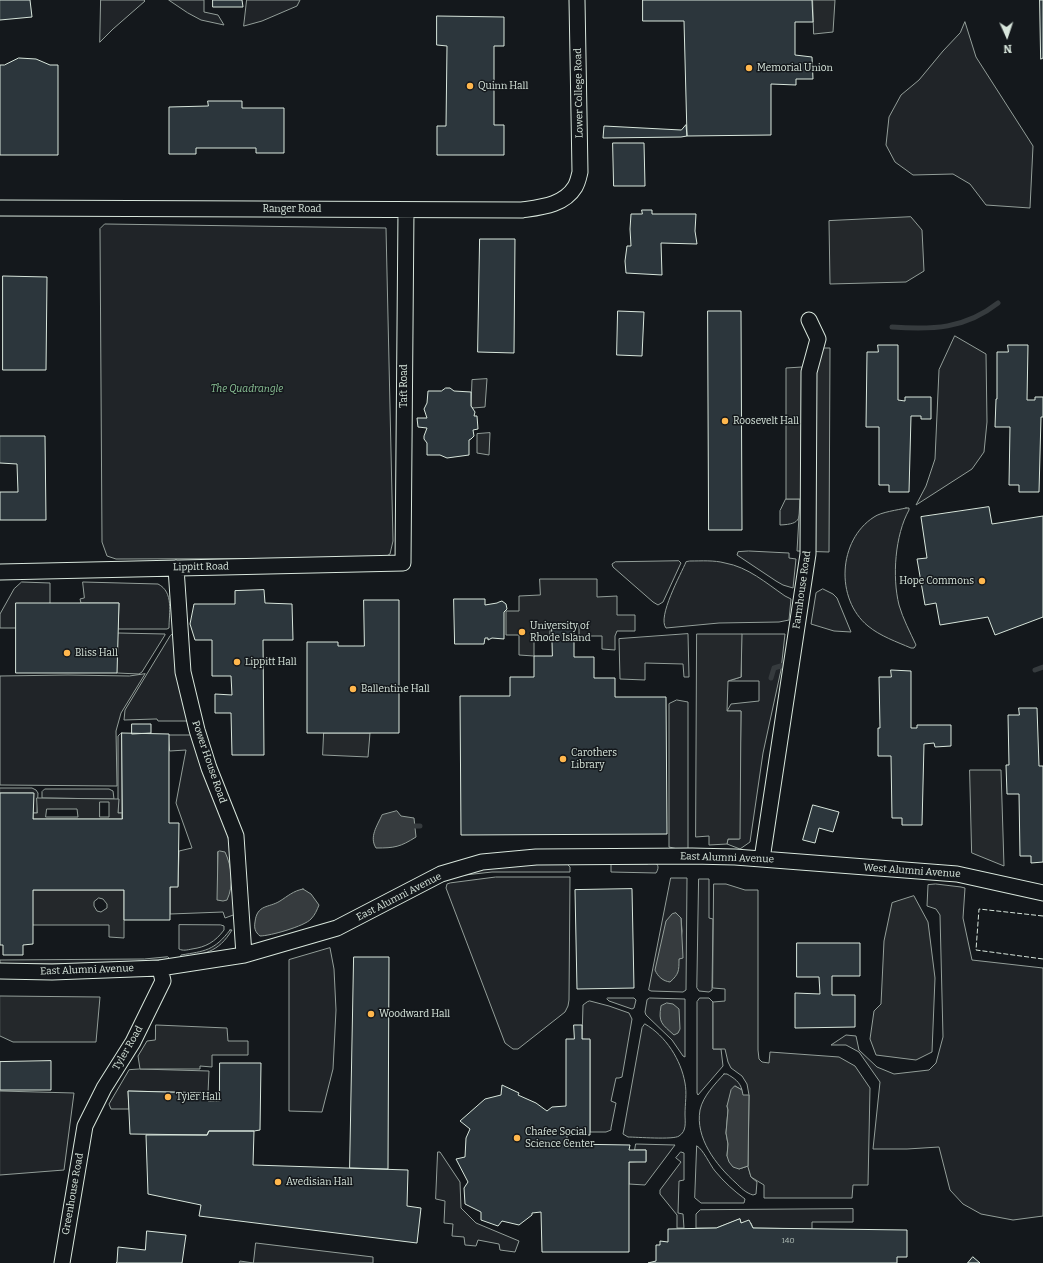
<!DOCTYPE html>
<html>
<head>
<meta charset="utf-8">
<style>
	body { margin:0 }
	#map { position:relative; width:1043px; height:1263px; overflow:hidden; background:#14181c; font-family:Bitter,serif }
	canvas { display:block }
	.north { position:absolute; left:987px; top:16px; width:40px; height:40px; -webkit-text-stroke:3px #14181c; paint-order:stroke; rotate:177deg; font-size:11px; font-weight:700; line-height:16px; text-align:center; color:#d8e6dc }
	.north::after { content:''; display:block; margin:auto; width:14px; height:18px; background:#d8e6dc; clip-path:polygon(50% 0,100% 100%,50% 72%,0 100%) }
</style>
</head>
<body>
<div id="map">
<canvas width="1043" height="1263"></canvas>
<div class="north">N</div>
</div>
<script>
const g = document.querySelector('canvas').getContext('2d');
g.lineJoin = 'round';
function fillPath(path, color) { g.fillStyle = color; g.fill(path, 'evenodd'); }
function trace(path, color, width, dash) { g.strokeStyle = color; g.lineWidth = width; g.lineCap = dash ? 'butt' : 'round'; g.setLineDash(dash || []); g.stroke(path); }
function drawText(font, color, halo, rows, align = 'center') {
  g.font = font + ' Bitter,serif'; g.lineWidth = 3; g.setLineDash([]); g.textBaseline = 'middle'; g.strokeStyle = halo; g.fillStyle = color; for (const [text, x, y, turn = 0] of rows) {
    g.save(); g.translate(x, y); g.rotate((+turn || 0) * Math.PI / 180); g.textAlign = isNaN(turn) ? turn : align; if (halo) g.strokeText(text, 0, 0); g.fillText(text, 0, 0); g.restore();
  }
}
const green = new Path2D(`
	M101,0H144L145,1L113,29L100,42Z
	M169,0H204V12L218,15L224,25L201,20L188,13Z
	M247,0H300L297,6L262,21L244,26Z
	M965,22L976,57L1033,146L1030,208L986,205L970,184L953,174L913,175L895,162L886,145L889,117L901,95L919,80L943,51L960,33Z
	M105,224L386,228L393,541L390,554L383,558L116,559L107,556L102,542L100,229Z
	M955,336L986,354L987,422L984,452L972,469L916,505L926,486L935,459L939,370Z
	M786,499H800C799,518 803,524 780,525V511Z
	M906,508H909V510C895,535 892,577 899,605C903,619 910,632 916,645L914,648H911C897,642 880,636 868,626C835,599 838,540 874,517C881,512 898,510 906,508Z
	M749,551L789,553V558L796,559L793,588L783,585L776,581L737,555L738,552Z
	M679,561L681,563L680,565L663,602L658,605L653,602L613,567L612,564L615,562Z
	M690,561C702,561 714,560 725,563C748,567 766,583 785,596L791,599L789,620L779,622L719,623L666,628C657,617 681,574 686,562Z
	M22,582L50,583V603L16,628H0V614L14,589Z
	M83,582L158,584C174,592 169,613 169,628L167,629H118L119,603H81L80,599L84,598Z
	M823,589L833,594L837,598L851,632L834,631L811,624L816,593Z
	M118,633L165,634V635L142,672L139,674L117,673Z
	M174,633L188,721H158L157,719H155L124,720L125,710L170,636Z
	M688,634L689,677H684L683,664L645,663V680L620,679L619,639Z
	M742,634H785L781,670L763,753L750,842L740,849L727,844L728,839H739L741,711H727L731,704L759,701V681H728L741,677Z
	M145,674L121,713L116,731L117,786L0,785V676L68,675L129,676Z
	M677,700L688,702V849L682,850L669,847V704Z
	M122,733V813H118V736L120,734Z
	M169,735H192L226,828L232,856L236,914L225,918L223,912L170,914V887L178,886L179,851L192,848L176,803L186,750L170,751ZM218,852L227,857L232,882L218,880Z
	M0,788H32L36,790L38,793L37,813H33V793H0Z
	M45,789H109L113,791L114,799L42,798V792Z
	M651,862C658,862 660,867 656,873L611,872V864H647Z
	M567,864L570,867V872H492L465,875C478,865 548,864 567,864Z
	M496,877H570L569,1000L568,1006L565,1012L518,1049H513L505,1043L446,888L447,884L450,883Z
	M671,878H687L686,990L683,992L651,991L649,990ZM676,913L681,918L682,931L679,959Z
	M699,879H709V918L713,919L712,990L709,992L699,991L697,988Z
	M936,884L961,887L965,888L963,918L972,960L1043,968V1216L1013,1220L981,1214L963,1204L950,1190L939,1147L907,1149H873L880,1082L859,1052L846,1045H831L846,1035L856,1036L859,1050L877,1067L894,1074L929,1070L936,1063L943,1037L940,915L936,909L927,906L928,885Z
	M221,925L224,926V930C215,942 206,947 192,949C187,950 183,951 179,949V925Z
	M230,930H232C218,953 204,954 180,958L181,955C205,951 214,951 230,930Z
	M330,948L334,969L336,1010L333,1069L322,1112L289,1111V960Z
	M168,957L170,959L101,964H0V960L144,959Z
	M608,998H634L636,1000L634,1008L632,1009L609,1001L607,999Z
	M650,998L685,999V1057L683,1056L672,1040L646,1015L645,1012L647,1000Z
	M700,998H709L713,1002V1049H721L723,1066L698,1095L697,1093V1002Z
	M590,1001L609,1006L629,1013L632,1019L622,1077L619,1078H616L611,1101L616,1103L611,1128V1130L606,1132H590V1040L582,1039L583,1005L587,1002Z
	M645,1024C666,1036 681,1060 685,1083C687,1093 685,1104 685,1114C685,1122 687,1131 679,1136C674,1140 636,1137 628,1137L623,1134L642,1028Z
	M140,1069L209,1071L208,1093L128,1091L129,1109H111L109,1104L129,1070Z
	M724,1074H727C734,1078 740,1082 742,1090L735,1086L727,1106L728,1110L726,1133L728,1144L727,1156L739,1169L748,1166L751,1177L757,1182L756,1194L753,1195C746,1193 741,1188 736,1183C716,1165 695,1138 700,1110C703,1096 715,1084 724,1074Z
	M0,1091L74,1093L64,1170L0,1175Z
	M636,1144L675,1145L645,1185L629,1184V1162L646,1161V1150H635Z
	M697,1146C703,1149 710,1165 715,1171C724,1182 734,1191 745,1199L744,1203H701L695,1198Z
	M438,1152H440L460,1182L461,1208L476,1223L519,1241L515,1252L500,1250L499,1244L478,1240L476,1246L465,1245L464,1237L452,1236L453,1224L444,1223L445,1201L436,1199Z
	M681,1152L684,1153V1180L679,1181L678,1213L683,1214L684,1228H677V1215L660,1194V1190L681,1162L676,1158Z
	M853,1209V1222H812V1229L753,1228L751,1223H741L740,1219L716,1228H696V1214L700,1210Z
	M256,1243L373,1257V1263H239L240,1261L253,1263Z`);
fillPath(green, '#202428');
trace(green, '#939e99', 1);
const parking = new Path2D(`
	M813,0H835L833,32L814,34Z
	M911,217L922,230L924,271L906,282L830,284L829,221Z
	M813,348H830L829,552L797,551L800,499H786V368L802,367Z
	M487,379L485,407L473,408L471,406L472,380Z
	M490,433L489,455L477,453V434Z
	M540,579H597V597L617,596V615H635V631H617L615,636V650L602,649V636H579V626H550V637H534V656L519,655V635H506V611H519V596L540,595Z
	M697,634H742L741,677L728,681L727,711H741L740,839H728L727,844L709,845V836L696,837Z
	M324,733H370L368,757L323,755Z
	M970,770H1001L1004,866L972,853Z
	M37,798L119,799L118,813H122V819H33V813H37ZM100,802H109V817H100ZM47,809H77L78,817H46Z
	M714,884H726L745,890H758V1050L759,1059L762,1062L769,1063L770,1052L839,1057L855,1066L870,1088L868,1185H853L852,1198H764V1185L751,1177L748,1167L749,1095L747,1084L742,1076L731,1068L728,1062L725,1049H713V1002L725,1001V989L713,988Z
	M33,890H124V938L109,937V925H33ZM99,898L103,899L107,904V908L101,912L97,911L94,906V902Z
	M914,896L928,922L935,978L932,1052L916,1060L876,1055L870,1039L874,1011L881,1004L884,941L892,903Z
	M0,996L100,997L96,1042H13L0,1036Z
	M156,1025L227,1028L228,1041H248V1055H212V1067L200,1066V1069H140L138,1056L147,1041L155,1040Z`);
fillPath(parking, '#24282b');
trace(parking, '#939e99', 1);
const water = new Path2D(`
	M397,811L401,816L414,818L416,837C400,847 395,848 376,848C369,837 377,826 382,815Z
	M220,851L225,852C232,867 234,885 227,900L223,901L217,900L218,852Z
	M303,889L311,894L319,905C317,910 315,915 311,919C305,926 270,936 260,936C255,932 254,928 255,922C257,904 269,908 280,901C288,896 293,891 303,889Z
	M676,913L681,918L683,958L679,959C679,971 679,974 670,982C663,981 658,977 655,970L666,921L672,914Z
	M667,1003L673,1004L679,1009L680,1029L678,1033L674,1035C662,1024 658,1023 661,1006Z
	M735,1086L742,1090L743,1095H749L748,1166L739,1169L733,1167L729,1162L727,1156L728,1144L726,1133L728,1110L727,1106L731,1090Z`);
fillPath(water, '#363b3e');
trace(water, '#939e99', 1);
trace(new Path2D(`
	M892,327C932,330 965,329 998,303
	M1035,670L1043,667
	M771,678L774,668L784,665
	M415,826H420`), '#363b3e', 5);
const building = new Path2D(`
	M0,0H30L32,17L0,20Z
	M213,0H242L243,7H213Z
	M643,0H812L813,22H795V55L812,57L813,79H796V85L771,84V135L687,136L684,21H643Z
	M1040,0H1043V58L1041,59Z
	M437,16L504,17V46H494V125H504V155H437V126H446L447,46L437,45Z
	M19,58L36,59L50,65H58V155H0V65H4Z
	M208,101H242V108H284V153H256V148H196V154H169V107L208,106Z
	M686,125L687,136L681,137L603,138L604,126L681,130Z
	M613,143H644L645,186H614Z
	M642,210H652V214H696L695,231L697,244L661,243L662,275L626,273L625,261L627,246H631L630,229L631,214H642Z
	M480,239H515L514,353L478,352Z
	M3,276L47,277L46,370H3Z
	M618,311L644,312L642,356L617,355Z
	M708,311H741L742,530H709Z
	M878,345H898V400L905,401V397H931V419H921V416H911L909,492H889V485H879V427H866L867,352H878Z
	M1008,345H1028L1027,400H1035V397H1043V417H1041L1039,492H1019V485H1009L1010,427H995L996,399H997V352H1008Z
	M446,388H450L454,391L471,392V406L475,412L474,416H477L478,429L473,430L474,436L471,439L469,440V455L447,458L440,455H427V443L424,439V436L427,428L418,427L417,418H427L424,409L427,403L428,391H441Z
	M0,436H45L46,520H0V492H18L17,464L0,463Z
	M989,507L992,524L1043,516V617L995,635L988,617L940,625L936,603L925,605L917,559L927,558L921,517Z
	M264,590L265,603L292,604L293,640H263L264,755H232L231,713H215V694L232,695L231,676H212V640H195L190,624L194,604H235V591Z
	M454,599H485V605L497,603L499,602L502,601L506,604L507,609L504,612V639L492,638L488,640V638H485L484,644H455Z
	M364,600H399V733H307V642H338V646H364Z
	M16,603H119L117,673H16Z
	M552,628H574V657H594V678H615V697H666L667,834L461,835L460,696H510V677H534V656H552Z
	M891,670L911,671V728H917V725H951V746L935,747L934,743L924,744L922,825H902V818H892L891,756H878V728H880L879,677H891Z
	M1019,708H1037L1039,766H1043V862L1031,863V856H1020L1019,794H1007L1006,765H1009L1008,715H1019Z
	M132,724H151V733L132,734Z
	M122,733L169,734V823H179L178,887H170V920H124V890H33V944L23,945V955H3V945H0V793H34L33,819H122Z
	M813,805L839,812L833,832L819,828L815,843L803,840Z
	M632,889L634,988L577,989L575,890Z
	M797,943H860V976H832V995H855V1027L795,1028V993L820,994L819,977H797Z
	M354,957H389L388,1169L350,1168Z
	M574,1025H582V1039H590V1135H567V1144L630,1145L629,1150H646V1162H629V1252H542L541,1212L532,1213V1215L519,1225L502,1221L498,1226L481,1220V1212L465,1204L464,1188L468,1182L456,1159L465,1157L466,1138L470,1129L460,1121L485,1099L501,1095L502,1085L519,1093L518,1095L536,1103L547,1111L552,1107L566,1106V1039H574Z
	M51,1061V1090H0V1062Z
	M220,1063H261L260,1130L254,1131H209L207,1135L130,1134L128,1091L208,1093V1101H219Z
	M209,1131H254L253,1165L408,1170L407,1206L421,1208L417,1243L199,1216L201,1205L148,1194L146,1135H207Z
	M740,1219L741,1223L749,1220L753,1228L907,1230V1257H897V1263H648L656,1261V1245H660V1241L668,1242V1229L716,1228Z
	M147,1231L186,1235L182,1263H116L117,1262L118,1247L145,1250Z
	M973,1257L980,1263H968Z`);
fillPath(building, '#2c363c');
trace(building, '#d8e6dc', 1);
const minor = new Path2D(`
	M0,208L522,210C542,207 564,205 575,187C578,182 579,176 580,172L577,0
	M176,568L183,672L197,730L209,768L236,836L244,955
	M0,572L403,563L406,210
	M762,859L808,554L809,372L818,339L809,320
	M0,971L52,972L160,968L244,955L337,928L441,874L482,862L536,857L692,856L735,857L957,874L1043,893
	M62,1263L85,1126L104,1088L133,1042L163,981L160,968`);
trace(minor, '#d8e6dc', 17);
trace(minor, '#14181c', 15);
trace(new Path2D(`
	M1043,916L979,909L976,950L1043,959`), '#d8e6dc', 1, [5, 2]);
for (const [x, y, r, color] of [
	[749,68,4,"#ffb74d"],
	[470,86,4,"#ffb74d"],
	[725,421,4,"#ffb74d"],
	[982,581,4,"#ffb74d"],
	[522,632,4,"#ffb74d"],
	[67,653,4,"#ffb74d"],
	[237,662,4,"#ffb74d"],
	[353,689,4,"#ffb74d"],
	[563,759,4,"#ffb74d"],
	[371,1014,4,"#ffb74d"],
	[168,1097,4,"#ffb74d"],
	[517,1138,4,"#ffb74d"],
	[278,1182,4,"#ffb74d"]
]) { const dot = new Path2D(); dot.arc(x, y, r, 0, 2 * Math.PI); g.fillStyle = color; g.fill(dot); trace(dot, '#14181c', 1.5); }
drawText('8px', '#adbab4', null, [
	["140",788,1241]
]);
drawText('10px', '#d8e6dc', '#14181c', [
	["Memorial Union",757,68],
	["Quinn Hall",478,86],
	["Roosevelt Hall",733,421],
	["Hope Commons",974,581,"right"],
	["University of",530,626],
	["Rhode Island",530,638],
	["Bliss Hall",75,653],
	["Lippitt Hall",245,662],
	["Ballentine Hall",361,689],
	["Carothers",571,753],
	["Library",571,765],
	["Woodward Hall",379,1014],
	["Tyler Hall",176,1097],
	["Chafee Social",525,1132],
	["Science Center",525,1144],
	["Avedisian Hall",286,1182]
], 'left');
drawText('10px', '#d8e6dc', '#14181c', [
	["Lower College Road",579,93,-91],
	["Ranger Road",292,209],
	["Taft Road",404,386,-90],
	["Lippitt Road",201,567,-1],
	["Farmhouse Road",802,590,-82],
	["Power House Road",209,762,71],
	["East Alumni Avenue",727,858,2],
	["West Alumni Avenue",912,871,4],
	["East Alumni Avenue",399,897,-27],
	["East Alumni Avenue",87,970,-2],
	["Tyler Road",128,1048,-60],
	["Greenhouse Road",73,1194,-80]
]);
drawText('italic 10px', '#8ac095', '#14181c', [
	["The Quadrangle",247,389]
]);
</script>
</body>
</html>
